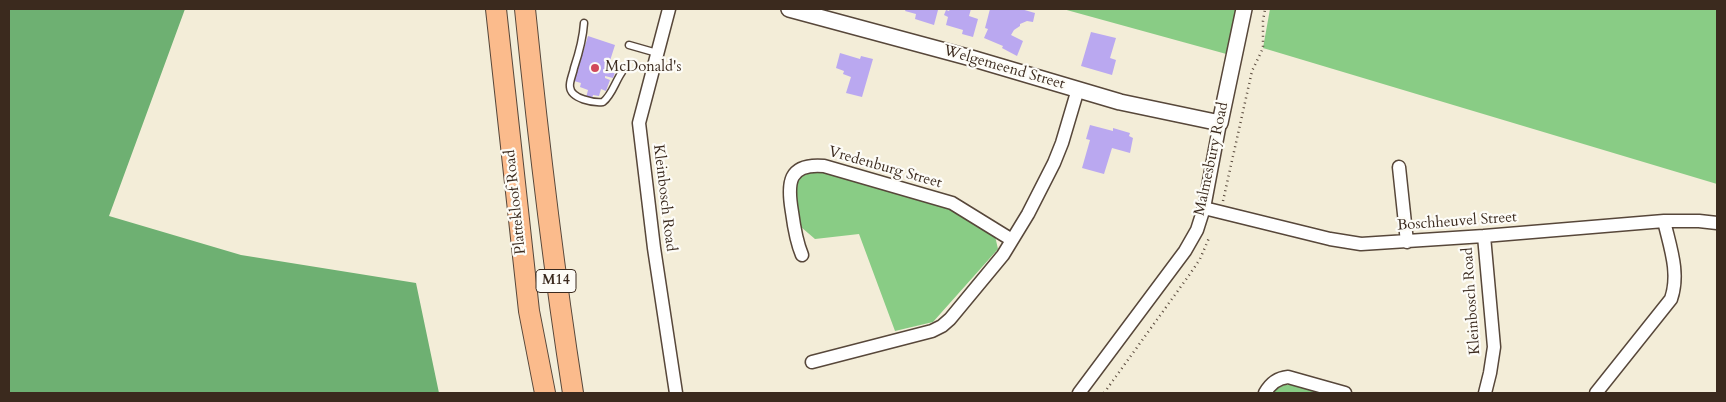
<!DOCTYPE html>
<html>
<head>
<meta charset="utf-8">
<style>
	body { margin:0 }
	#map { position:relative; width:1726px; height:402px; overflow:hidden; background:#f3edd8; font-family:Cardo,serif }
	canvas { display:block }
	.frame { position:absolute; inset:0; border:10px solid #3b2a1e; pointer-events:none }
</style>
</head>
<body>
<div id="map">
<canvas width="1726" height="402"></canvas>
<div class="frame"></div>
</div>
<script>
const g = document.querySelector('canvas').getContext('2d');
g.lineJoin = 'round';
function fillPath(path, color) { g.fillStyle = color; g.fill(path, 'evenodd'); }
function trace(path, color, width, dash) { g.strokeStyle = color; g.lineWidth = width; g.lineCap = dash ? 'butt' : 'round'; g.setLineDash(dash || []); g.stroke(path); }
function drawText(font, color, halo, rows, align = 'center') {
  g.font = font + ' Cardo,serif'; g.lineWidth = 4.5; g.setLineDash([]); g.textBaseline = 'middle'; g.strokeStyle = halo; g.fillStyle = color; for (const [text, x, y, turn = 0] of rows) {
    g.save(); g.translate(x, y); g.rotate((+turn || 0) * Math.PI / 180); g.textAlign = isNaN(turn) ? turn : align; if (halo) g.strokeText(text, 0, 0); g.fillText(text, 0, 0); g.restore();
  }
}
fillPath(new Path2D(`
	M1063,9H1239L1230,55Z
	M1270,9H1717V184L1263,48Z
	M815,170L947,207L995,236L998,249L933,322L895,331L859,234L815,239L801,227L794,188L801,177Z
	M1285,385H1293L1319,393H1273L1278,388Z`), '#89cc85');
fillPath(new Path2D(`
	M9,9H185L109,216L241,255L416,283L439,393H9Z`), '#6eb072');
fillPath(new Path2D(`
	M906,9L938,10L934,25L915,19L916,14L905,11Z
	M950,9H971L969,16L978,19L973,37L962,34L963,30L946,25L948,17L944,15L946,10L949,11Z
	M990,9H1021L1035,13L1033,22L1027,21L1020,24V26L1014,30L1011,35L1023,41L1017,56L1002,48L1003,46L984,38L988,29L985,28Z
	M1091,32L1116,38L1110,58L1116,60L1112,75L1081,66Z
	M588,36L615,45L608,67L616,70L613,78L605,76V78L610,80L606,91L601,89L599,96L593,95L592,100L586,98L588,90L580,87L581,83L574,81Z
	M840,53L860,59L861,56L873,59L862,97L846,93L851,77L843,74L844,71L836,68Z
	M1090,125L1113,131V128L1130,133L1129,136L1133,138L1130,153L1112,148L1104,174L1082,168L1090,140L1086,139Z`), '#baa8f0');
const service = new Path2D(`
	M584,23C583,39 579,53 574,68C573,74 569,82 570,87C571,99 594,103 603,102C612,95 615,82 622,72
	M629,45L657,53`);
const minor = new Path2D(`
	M669,9L639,123L654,248L676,393
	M1399,167L1407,242
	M1204,208L1330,239L1361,244L1484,236L1664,221H1699L1717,223
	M1484,236L1494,347L1490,373L1485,393
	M802,255C796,241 794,227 792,212C787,183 788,163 824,166L952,203L1012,240
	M812,362L932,331L942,326L950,319L1003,255L1028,214L1054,163L1062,143L1078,89
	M1079,393L1185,251L1197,230L1204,208L1220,123
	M1265,393C1270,384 1277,378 1288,377L1345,393
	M1596,393L1671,299C1680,273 1670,247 1664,221`);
const tertiary = new Path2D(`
	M789,9L971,58L1120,102L1220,123L1244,9`);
const primary = new Path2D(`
	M496,9L529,311L545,393
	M525,9C538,137 553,265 573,393`);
trace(service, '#57473a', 9);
trace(minor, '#57473a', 15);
trace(tertiary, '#57473a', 18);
trace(primary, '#57473a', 22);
trace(new Path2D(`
	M1223,201L1252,71L1263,48V21L1265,9
	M1104,393L1190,274L1200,259L1209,238`), '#57473a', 2.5, [1, 4]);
trace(service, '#fff', 6);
trace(minor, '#fff', 12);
trace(tertiary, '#fff', 15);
trace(primary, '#fbbb8c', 20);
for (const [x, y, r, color] of [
	[595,68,5,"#d1495b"]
]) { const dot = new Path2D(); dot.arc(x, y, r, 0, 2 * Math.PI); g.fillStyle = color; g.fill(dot); trace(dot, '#fdfcf7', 2); }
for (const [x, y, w] of [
	[556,281,40]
]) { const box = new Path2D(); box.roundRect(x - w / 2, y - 11.5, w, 23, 4); g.fillStyle = '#fdfcf7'; g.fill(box); trace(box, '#3b2a1e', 1); }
drawText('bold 14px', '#3b2a1e', null, [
	["M14",556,281]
]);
drawText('15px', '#3b2a1e', '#fdfcf7', [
	["McDonald's",605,68]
], 'left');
drawText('15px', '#3b2a1e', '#fdfcf7', [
	["Welgemeend Street",1004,68,16],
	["Malmesbury Road",1212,159,-78],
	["Vredenburg Street",885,168,16],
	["Kleinbosch Road",664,198,83],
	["Plattekloof Road",516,202,-96],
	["Boschheuvel Street",1457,222,-4],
	["Kleinbosch Road",1472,301,-94]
]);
</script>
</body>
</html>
